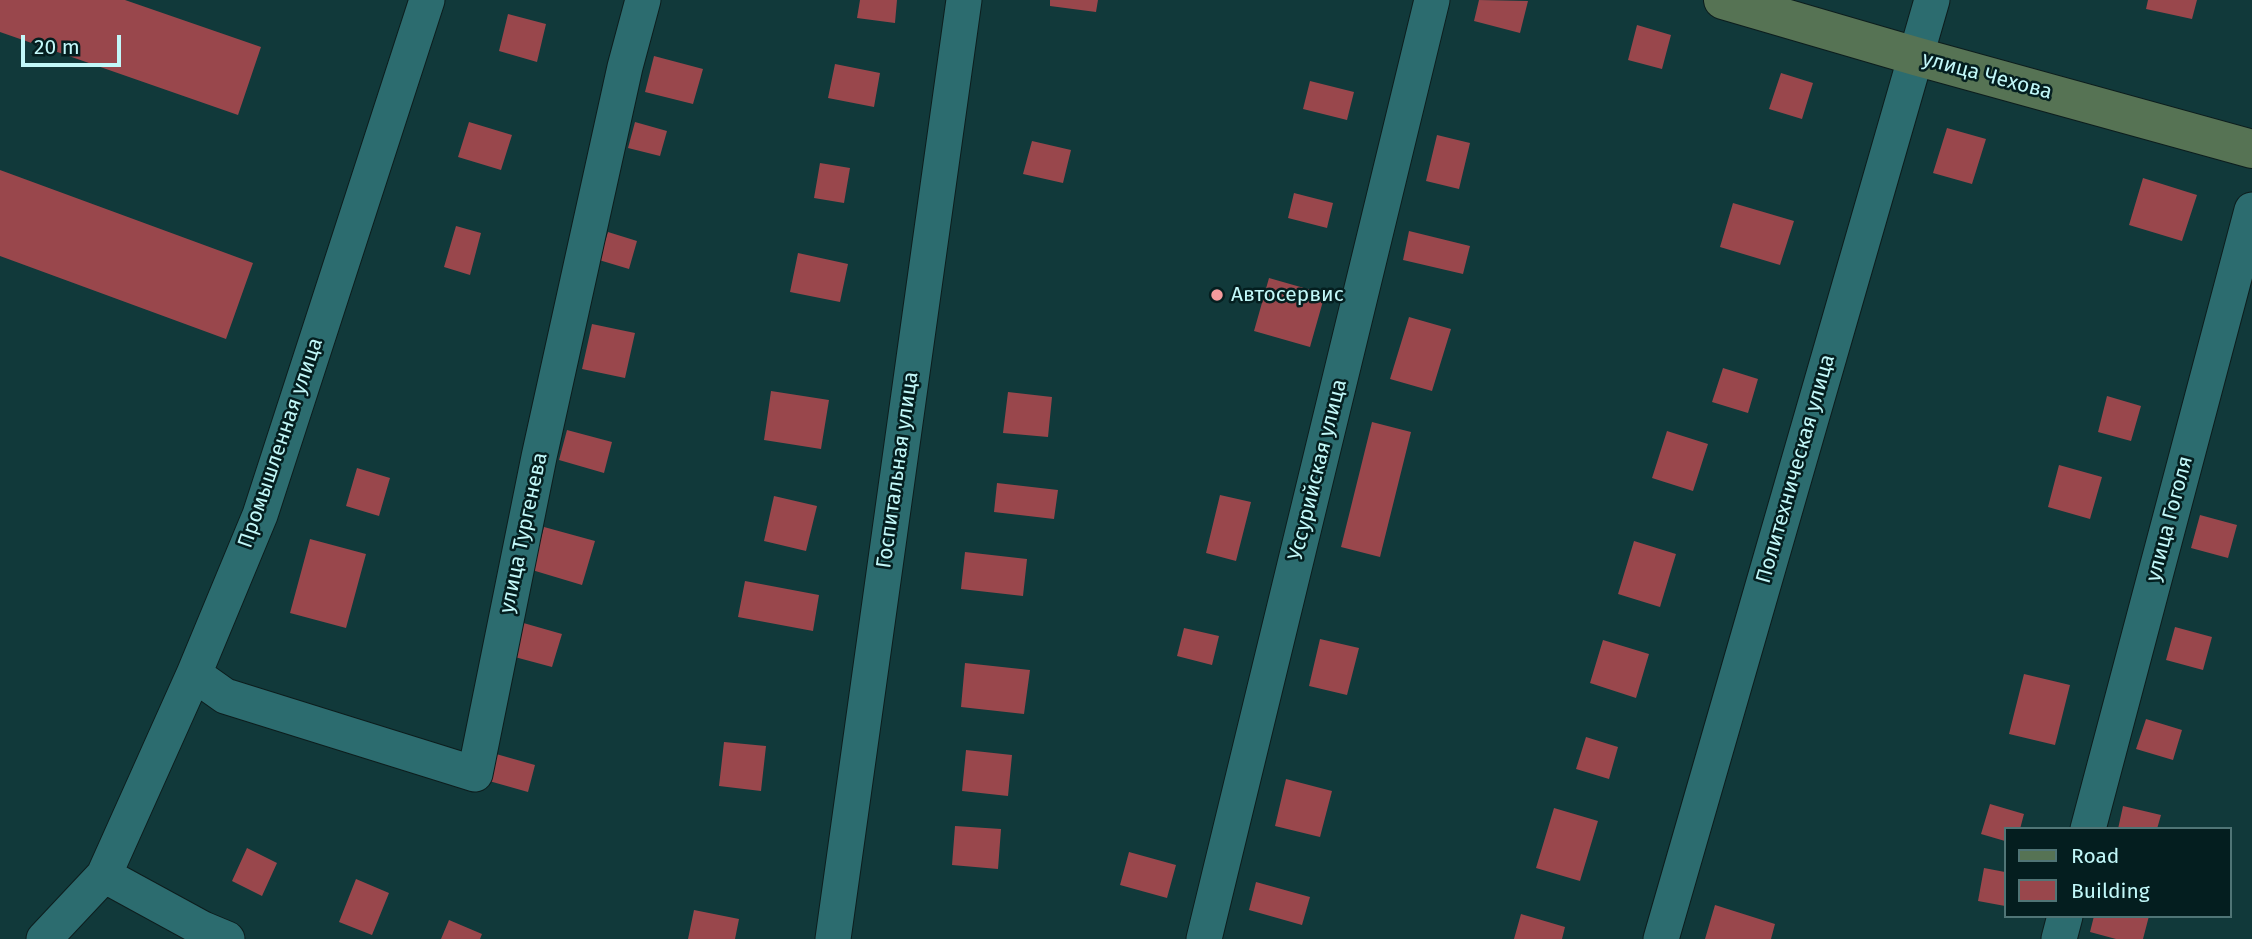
<!DOCTYPE html>
<html>
<head>
<meta charset="utf-8">
<style>
	body { margin:0 }
	#map { position:relative; width:2252px; height:939px; overflow:hidden; background:#11393a; font-family:"Fira Sans",sans-serif }
	canvas { display:block }
	.legend { position:absolute; left:2004px; top:827px; width:228px; height:91px; box-sizing:border-box; background:#041e1f; border:2px solid #507576; margin:0; padding:9px 12px; list-style:none; font-size:21px; color:#c2f8f9 }
	.legend li { display:flex; align-items:center; gap:14px; height:35px }
	.legend b { width:35px; border:2px solid #507576 }
	.scale { position:absolute; left:21px; top:35px; width:100px; height:32px; box-sizing:border-box; border:4px solid #c2f8f9; border-top:0; padding-left:9px; font-size:21px; line-height:24px; white-space:nowrap; color:#c2f8f9; -webkit-text-stroke:5px #041e1f; paint-order:stroke }
</style>
</head>
<body>
<div id="map">
<canvas width="2252" height="939"></canvas>
<ul class="legend">
<li><b style="height:9px;background:#567354"></b>Road</li>
<li><b style="height:19px;background:#99474c"></b>Building</li>
</ul>
<div class="scale">20 m</div>
</div>
<script>
const g = document.querySelector('canvas').getContext('2d');
g.lineJoin = 'round';
function fillPath(path, color) { g.fillStyle = color; g.fill(path, 'evenodd'); }
function trace(path, color, width, dash) { g.strokeStyle = color; g.lineWidth = width; g.lineCap = dash ? 'butt' : 'round'; g.setLineDash(dash || []); g.stroke(path); }
function drawText(font, color, halo, rows, align = 'center') {
  g.font = font + ' "Fira Sans",sans-serif'; g.lineWidth = 5; g.setLineDash([]); g.textBaseline = 'middle'; g.strokeStyle = halo; g.fillStyle = color; for (const [text, x, y, turn = 0] of rows) {
    g.save(); g.translate(x, y); g.rotate((+turn || 0) * Math.PI / 180); g.textAlign = isNaN(turn) ? turn : align; if (halo) g.strokeText(text, 0, 0); g.fillText(text, 0, 0); g.restore();
  }
}
fillPath(new Path2D(`
	M0,0H125L261,47L238,115L0,32Z
	M860,0H897L895,23L857,18Z
	M1050,0H1098L1096,12L1050,6Z
	M1479,0L1528,1L1520,33L1474,21Z
	M2148,0H2197L2192,19L2146,9Z
	M508,14L546,24L537,62L499,51Z
	M1637,25L1671,35L1662,69L1628,60Z
	M654,56L703,69L693,104L645,92Z
	M835,64L880,73L874,107L828,98Z
	M1781,73L1813,83L1802,119L1769,109Z
	M1310,81L1354,92L1347,120L1303,109Z
	M469,122L512,135L501,170L458,157Z
	M635,122L667,131L660,156L628,148Z
	M1947,128L1986,139L1972,184L1933,173Z
	M1437,135L1470,143L1459,189L1426,181Z
	M1032,141L1071,150L1063,183L1023,174Z
	M820,163L850,168L844,203L814,198Z
	M0,170L253,263L226,339L0,256Z
	M2143,178L2197,195L2182,241L2129,225Z
	M1294,193L1333,203L1327,228L1288,218Z
	M1733,203L1794,221L1780,265L1720,247Z
	M456,226L481,233L470,275L444,267Z
	M1409,231L1470,246L1463,274L1403,260Z
	M608,232L637,241L629,269L599,260Z
	M798,253L848,264L840,302L790,292Z
	M1269,278L1325,294L1310,347L1254,331Z
	M1409,317L1451,329L1432,391L1390,379Z
	M592,324L635,333L625,378L582,369Z
	M1723,368L1758,379L1748,413L1712,402Z
	M771,391L829,400L821,449L764,440Z
	M1008,392L1052,397L1048,437L1003,433Z
	M2107,396L2141,406L2131,441L2098,432Z
	M1372,422L1411,432L1380,557L1341,547Z
	M567,430L612,442L604,473L559,460Z
	M1667,431L1708,444L1693,491L1652,478Z
	M2059,465L2102,477L2090,519L2048,507Z
	M357,468L390,478L379,516L346,506Z
	M997,483L1058,490L1054,519L994,512Z
	M1220,495L1251,502L1236,561L1206,553Z
	M774,496L817,506L806,551L764,541Z
	M2200,515L2237,525L2228,558L2191,548Z
	M544,527L595,541L582,585L532,570Z
	M310,539L366,554L346,628L290,613Z
	M1634,541L1676,554L1660,607L1618,594Z
	M965,552L1027,559L1023,596L961,589Z
	M745,581L819,595L813,631L738,617Z
	M520,622L562,634L552,667L511,656Z
	M2175,627L2212,637L2203,670L2166,660Z
	M1184,628L1219,636L1212,665L1177,656Z
	M1320,639L1359,648L1347,695L1309,686Z
	M1603,640L1649,654L1636,698L1590,683Z
	M965,663L1030,670L1024,714L961,707Z
	M2024,674L2070,685L2055,745L2009,734Z
	M2146,719L2182,730L2173,760L2136,749Z
	M1586,737L1618,747L1609,779L1576,769Z
	M724,742L766,746L761,791L719,786Z
	M966,750L1012,755L1008,796L962,791Z
	M489,752L535,765L528,792L482,779Z
	M1286,779L1332,791L1320,837L1275,826Z
	M1990,804L2024,814L2020,829H2005V841L1981,834Z
	M2123,806L2161,815L2157,829H2118Z
	M1554,808L1598,821L1580,881L1536,868Z
	M955,826L1001,829L998,869L952,865Z
	M247,848L277,863L262,896L232,881Z
	M1129,852L1176,865L1167,898L1120,885Z
	M1984,868L2005,872V906L1978,901Z
	M356,879L389,893L372,935L339,922Z
	M1256,882L1310,897L1302,925L1249,910Z
	M1715,905L1775,924L1771,939H1705Z
	M694,910L739,919L735,939H688Z
	M1521,914L1565,927L1562,939H1514Z
	M2094,916H2149L2143,939H2116L2090,932Z
	M449,920L482,934L480,939H441Z`), '#99474c');
const minor = new Path2D(`
	M194,674L225,696L475,774L539,457L625,67L643,0
	M2088,829L2252,210
	M104,875L203,929L227,939
	M44,939L104,875L194,674L260,515L427,0
	M833,939L964,0
	M1204,939L1432,0
	M1661,939L1932,0
	M2059,939L2065,916`);
const secondary = new Path2D(`
	M1723,0L1915,56L2252,149`);
trace(minor, '#0d1d1d', 37);
trace(secondary, '#0d1d1d', 40);
trace(minor, '#2c6c6f', 35);
trace(secondary, '#567354', 38);
for (const [x, y, r, color] of [
	[1217,295,7,"#f59b9d"]
]) { const dot = new Path2D(); dot.arc(x, y, r, 0, 2 * Math.PI); g.fillStyle = color; g.fill(dot); trace(dot, '#041e1f', 2.5); }
drawText('21px', '#c2f8f9', '#041e1f', [
	["улица Чехова",1987,76,15],
	["Промышленная улица",281,443,-71],
	["Политехническая улица",1796,469,-74],
	["Госпитальная улица",898,470,-82],
	["Уссурийская улица",1318,470,-76],
	["улица Гоголя",2170,519,-75],
	["улица Тургенева",524,533,-78]
]);
drawText('21px', '#c2f8f9', '#041e1f', [
	["Автосервис",1231,295]
], 'left');
</script>
</body>
</html>
